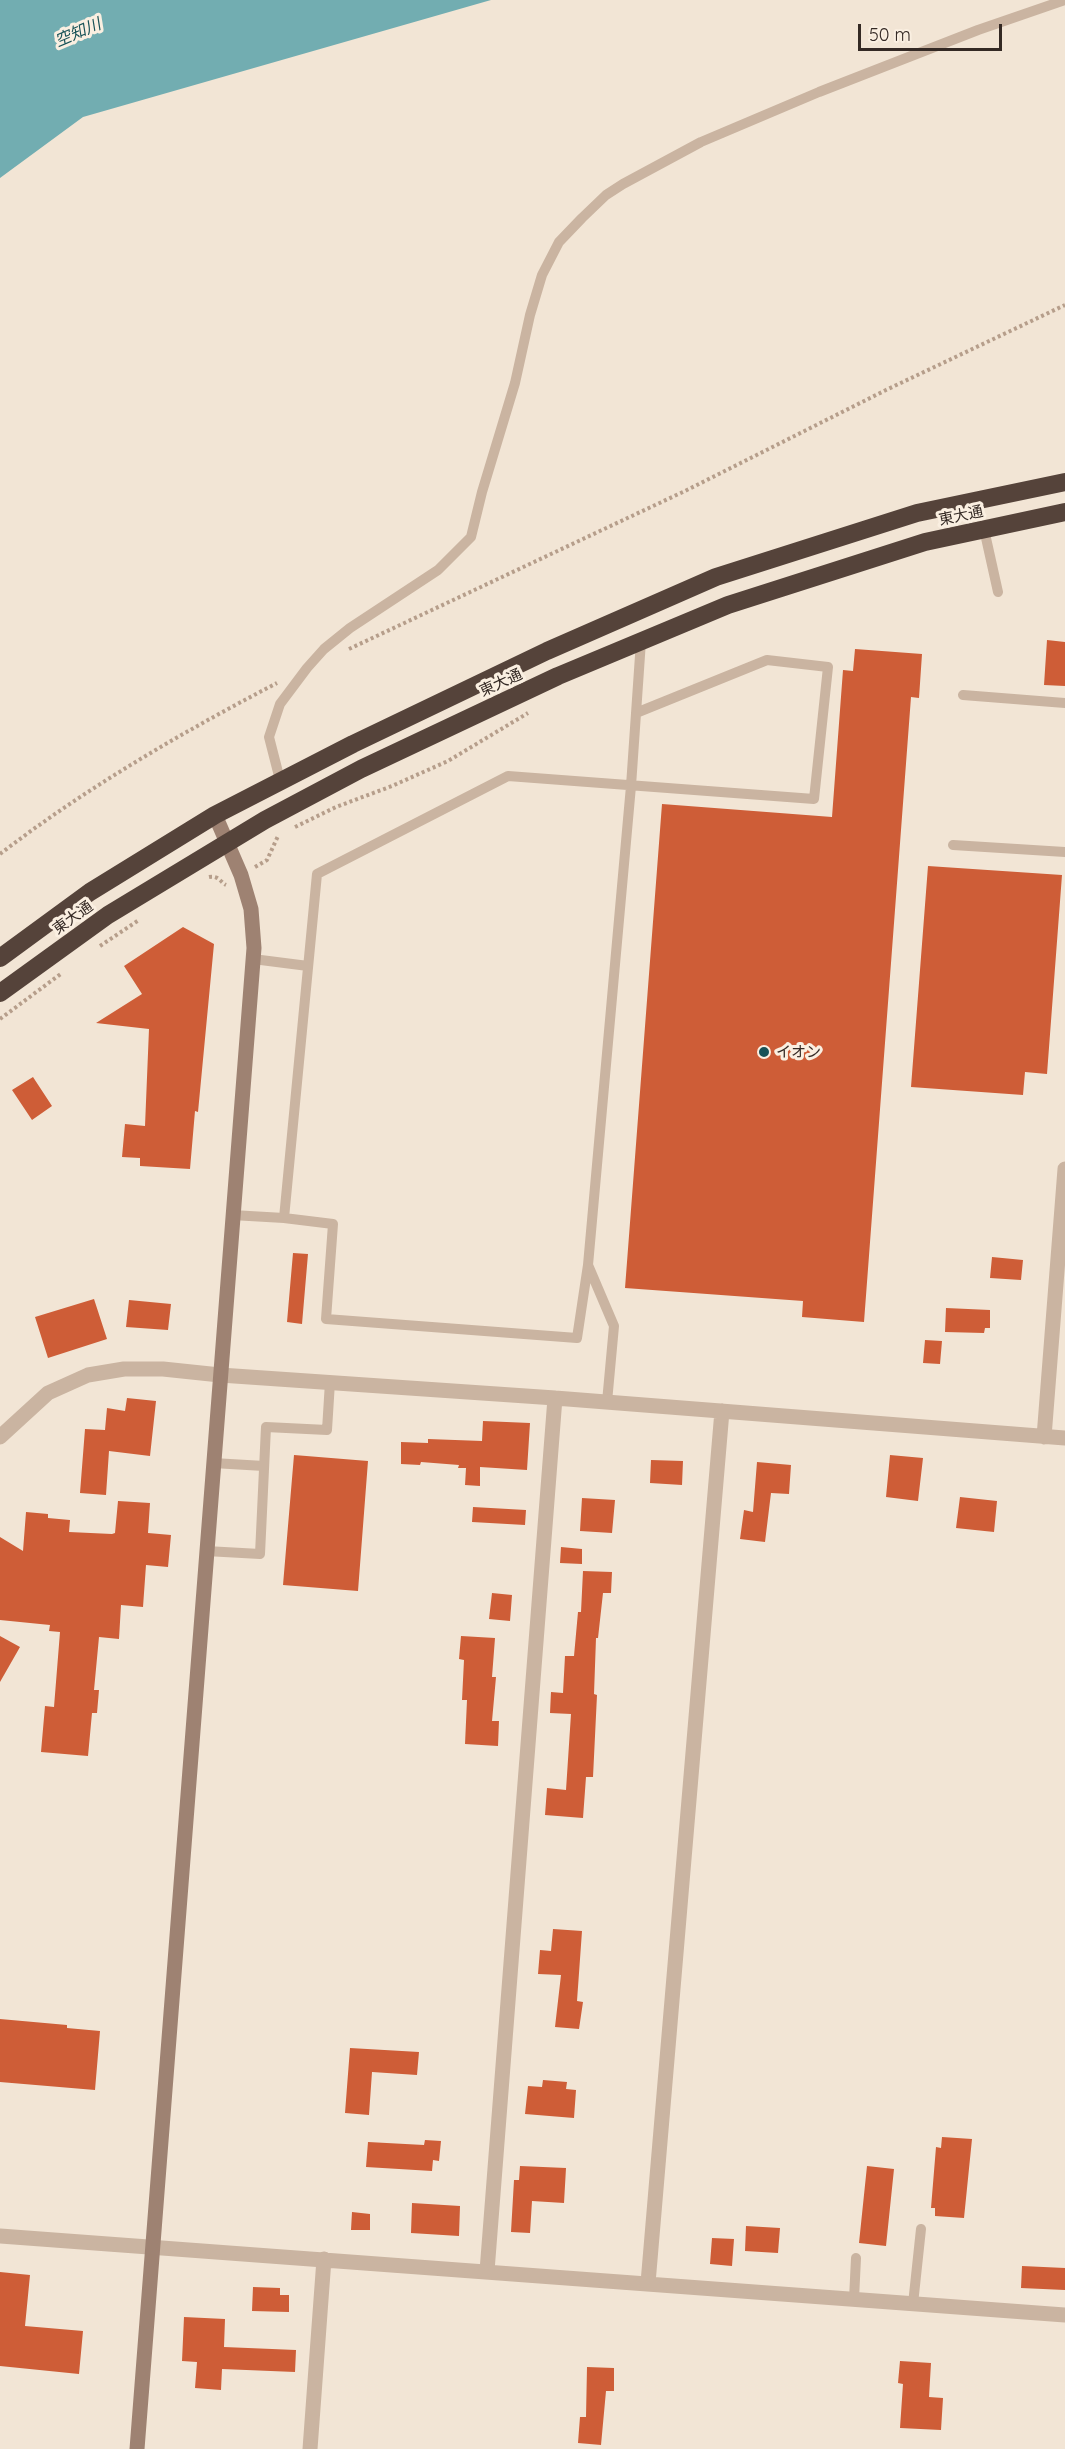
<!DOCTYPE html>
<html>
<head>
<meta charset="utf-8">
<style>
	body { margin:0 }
	#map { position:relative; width:1065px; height:2449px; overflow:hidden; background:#f2e5d5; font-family:Quicksand,sans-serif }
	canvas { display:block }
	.scale { position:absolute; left:858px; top:24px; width:144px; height:27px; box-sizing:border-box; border:3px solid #342924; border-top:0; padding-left:8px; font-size:18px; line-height:21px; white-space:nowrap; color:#342924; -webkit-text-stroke:4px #faefe1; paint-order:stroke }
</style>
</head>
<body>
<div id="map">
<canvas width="1065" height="2449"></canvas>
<div class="scale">50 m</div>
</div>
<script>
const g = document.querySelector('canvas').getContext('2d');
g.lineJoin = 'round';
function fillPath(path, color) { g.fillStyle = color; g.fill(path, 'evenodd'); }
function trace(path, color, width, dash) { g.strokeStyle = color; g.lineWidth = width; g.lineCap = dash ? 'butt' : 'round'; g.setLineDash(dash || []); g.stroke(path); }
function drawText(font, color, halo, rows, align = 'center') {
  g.font = font + ' Quicksand,"Noto Sans JP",sans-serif'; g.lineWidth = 6; g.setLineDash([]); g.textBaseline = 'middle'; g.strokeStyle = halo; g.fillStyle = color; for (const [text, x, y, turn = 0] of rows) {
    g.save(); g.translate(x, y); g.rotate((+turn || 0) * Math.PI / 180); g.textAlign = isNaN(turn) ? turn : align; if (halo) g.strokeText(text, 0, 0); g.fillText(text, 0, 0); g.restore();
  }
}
fillPath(new Path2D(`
	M0,0H491L83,117L0,178Z`), '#72adb1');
fillPath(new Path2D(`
	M1047,640L1065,642V686L1044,685Z
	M855,649L922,654L919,698L911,697L864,1322L802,1317L803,1301L625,1288L662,804L832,817L843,670L853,671Z
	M928,866L1062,875L1047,1074L1025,1072L1023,1095L911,1087Z
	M183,927L214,944L198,1112L195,1111L190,1169L140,1166V1158L122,1157L125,1124L145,1126L149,1029L96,1023L142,994L124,966Z
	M33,1077L52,1106L32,1120L12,1090Z
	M293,1253L308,1254L302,1324L287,1322Z
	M992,1257L1023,1260L1021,1280L990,1278Z
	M94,1299L107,1339L48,1358L35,1317Z
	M129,1300L171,1304L168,1330L126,1327Z
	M946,1308L990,1310V1328H985L984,1333L945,1332Z
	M925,1340L942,1341L940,1364L923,1363Z
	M127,1398L156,1401L150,1456L109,1451L106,1495L80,1493L85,1429L105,1430L107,1408L125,1411Z
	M483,1421L530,1423L527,1470L480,1467V1486L465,1485L466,1468H458L459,1465L421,1462L420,1465L401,1464V1442L428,1443V1439L482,1441Z
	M294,1455L368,1461L358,1591L283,1585Z
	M890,1455L923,1458L918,1501L886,1497Z
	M651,1460L683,1461L682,1485L650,1483Z
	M757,1462L791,1465L789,1494L771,1493L765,1542L740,1539L744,1510L753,1512Z
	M960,1497L997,1501L994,1532L956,1528Z
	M582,1498L615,1500L612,1533L580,1531Z
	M118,1501L150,1503L148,1533L171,1535L168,1567L146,1565L143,1607L121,1605L119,1639L99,1637L94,1690H99L97,1713H92L88,1756L41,1752L45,1706L54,1707L60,1632L49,1631L50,1625L0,1620V1537L23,1551L26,1512L48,1514V1518L70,1520L69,1532L112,1534L115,1533Z
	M473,1507L526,1510L525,1525L472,1522Z
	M561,1547L582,1549V1564L560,1563Z
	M583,1571L612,1572L611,1593H603L598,1638H596L594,1694L597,1695L593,1777H586L583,1818L545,1815L547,1788L566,1790L571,1714L550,1713L551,1692L563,1693L565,1656H574L578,1612H581Z
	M492,1593L512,1595L510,1621L489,1619Z
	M0,1636L20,1647L0,1682Z
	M461,1636L495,1638L492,1677H496L492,1721H499L498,1746L465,1744L467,1700H462L464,1660L459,1659Z
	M553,1929L582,1931L577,2001L583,2002L579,2029L555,2027L561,1975L538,1974L540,1950L551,1951Z
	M0,2019L67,2025V2028L100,2031L95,2090L0,2082Z
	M350,2048L419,2052L417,2075L372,2072L369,2115L345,2113Z
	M543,2080L567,2082L566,2089L576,2090L574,2118L525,2114L528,2086L542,2087Z
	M942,2137L972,2139L964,2218L935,2216V2208H931L936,2147L941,2148Z
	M425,2140L441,2141L439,2161L433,2160L432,2171L366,2167L368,2142L424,2145Z
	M520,2166L566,2168L564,2203L532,2201L530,2233L511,2232L514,2180H519Z
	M867,2166L894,2169L886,2246L859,2243Z
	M412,2203L460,2206L459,2236L411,2233Z
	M352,2212L370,2214V2230H351Z
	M746,2226L780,2228L778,2253L745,2251Z
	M712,2238L734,2239L732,2266L710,2264Z
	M1022,2266L1065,2268V2290L1021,2288Z
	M0,2272L30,2275L25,2326L83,2331L79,2374L0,2366Z
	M253,2287L280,2288V2295H289V2312L252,2311Z
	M184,2317L225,2319L224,2347L296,2350L295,2372L222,2369L221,2390L195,2388L197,2362L182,2361Z
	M900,2361L931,2363L929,2397L943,2398L941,2430L900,2428L903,2384L898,2383Z
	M587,2367L614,2368V2391H606L601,2445L578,2443L580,2417H586Z`), '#ce5d37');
trace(new Path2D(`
	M349,649L685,491L886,390L1065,305
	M295,827L336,807L392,786L448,761L528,713
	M0,854C86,788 181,733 277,683
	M255,867L267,860L278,836
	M209,877C219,875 221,883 226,885
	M100,946L139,920
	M0,1019L62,973`), '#b69e8b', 4, [3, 3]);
trace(new Path2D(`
	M984,529L998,592
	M963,695L1065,703
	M280,780L269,737L280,704L307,668L324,649L350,628L438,570L471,537L482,492L515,383L530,315L542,275L559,242L582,218L606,195L623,184L701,142L819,92L978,30L1065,0
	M953,845L1065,852
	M253,959L308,966
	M232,1215L284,1218L317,874L508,776L814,799L828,667L767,660L636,713
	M284,1218L333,1224L326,1319L577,1338L588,1265
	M607,1402L614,1326L588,1265L631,786L641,641
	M213,1463L264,1466
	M206,1551L260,1554L266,1427L327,1430L330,1382
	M854,2299L856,2258
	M913,2304L921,2229`), '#cab4a1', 10);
trace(new Path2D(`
	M0,1437L48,1393L88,1375L124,1369H163L220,1375L555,1398L1065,1438
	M1044,1437L1065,1169
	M0,2236L1065,2315
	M487,2271L555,1398
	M648,2283L722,1411
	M310,2449L324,2259`), '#cab4a1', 15);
trace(new Path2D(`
	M137,2449L254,948L251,909L241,875L215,815`), '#9e8272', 15);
trace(new Path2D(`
	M0,958L90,892L215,815L353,744L547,651L716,577L917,513L1065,482
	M0,993L108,915L265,820L361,769L558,676L728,605L925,542L1065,512`), '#55433a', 18);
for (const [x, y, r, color] of [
	[764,1052,6,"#175257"]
]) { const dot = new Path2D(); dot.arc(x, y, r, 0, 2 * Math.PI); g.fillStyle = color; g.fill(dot); trace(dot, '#faefe1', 2); }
drawText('15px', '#342924', '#faefe1', [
	["東大通",961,516,-12],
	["東大通",501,683,-25],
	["東大通",73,918,-36]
]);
drawText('15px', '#342924', '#faefe1', [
	["イオン",776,1052]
], 'left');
drawText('italic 16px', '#175257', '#faefe1', [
	["空知川",78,33,-23]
]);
</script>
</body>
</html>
